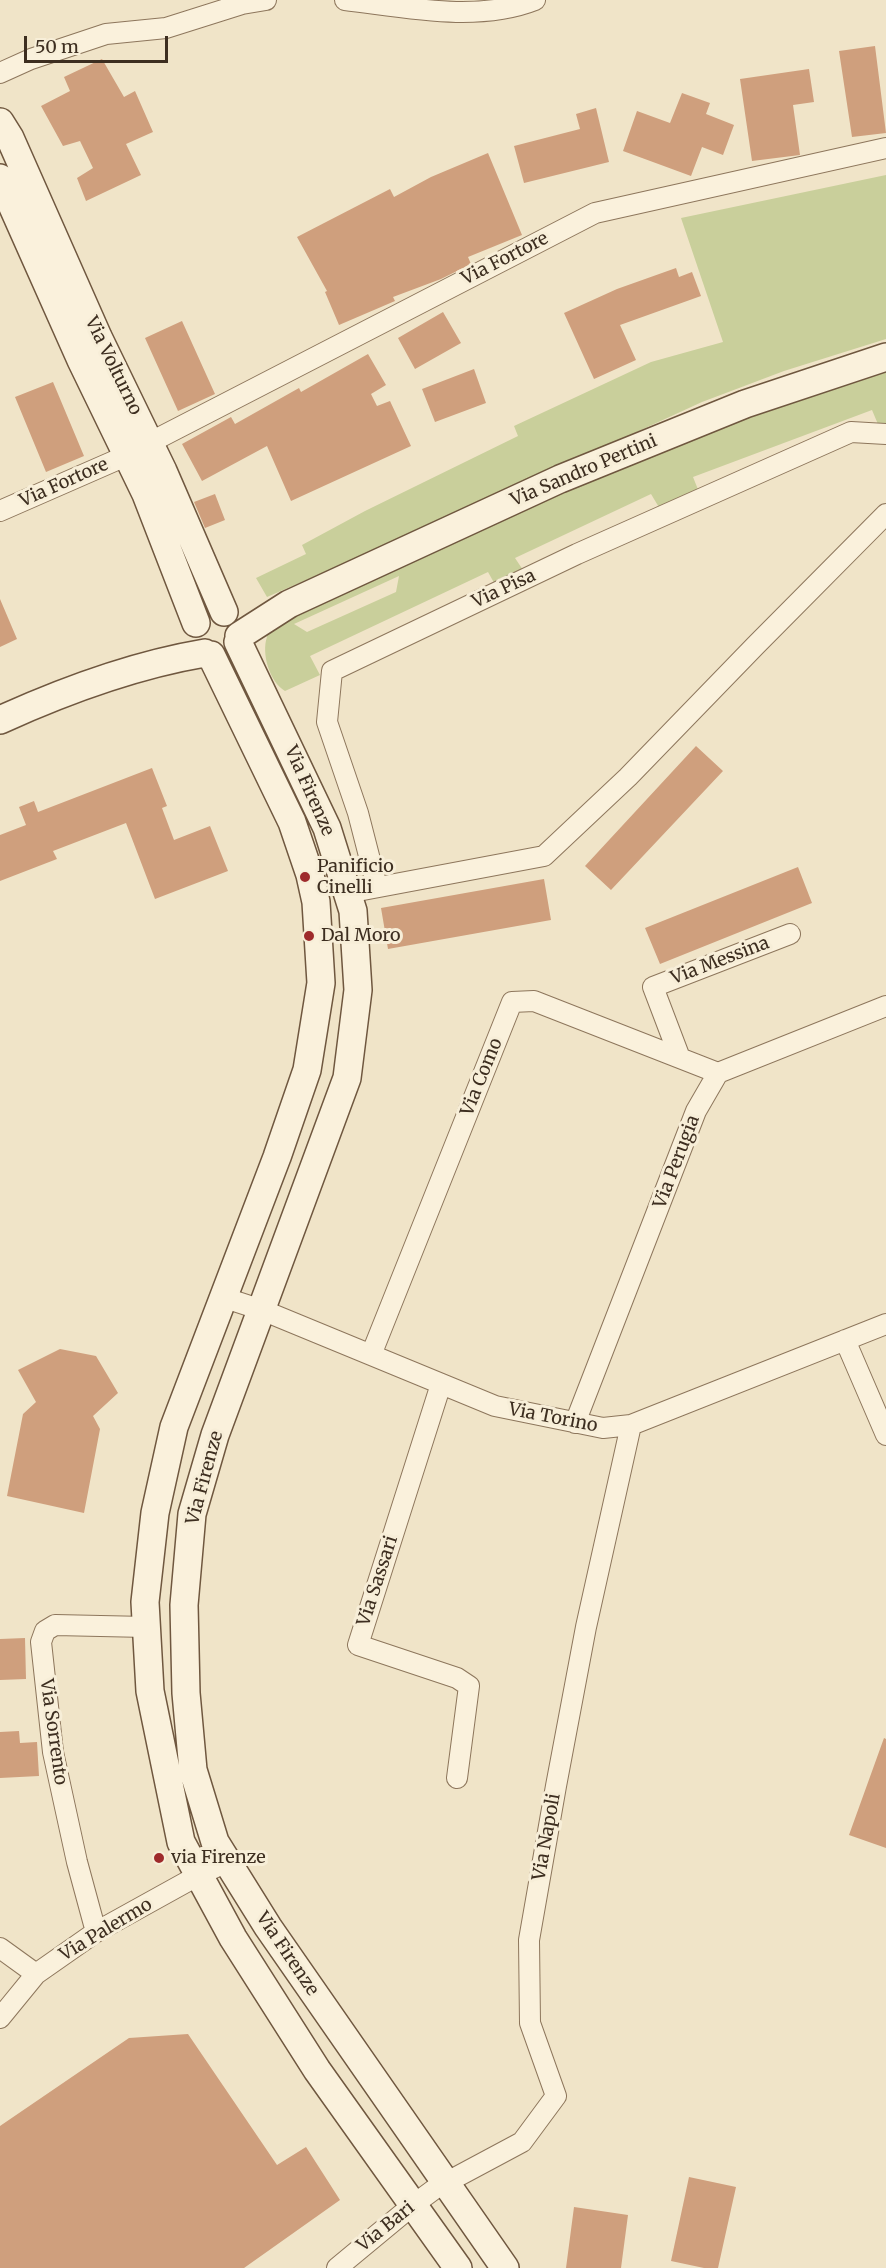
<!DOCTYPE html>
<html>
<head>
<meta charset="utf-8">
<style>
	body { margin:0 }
	#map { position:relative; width:886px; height:2268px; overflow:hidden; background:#f0e4c8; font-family:Merriweather,serif }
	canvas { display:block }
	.scale { position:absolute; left:24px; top:36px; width:144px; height:27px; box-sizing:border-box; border:3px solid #3d2e20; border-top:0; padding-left:8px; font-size:18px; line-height:21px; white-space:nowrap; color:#3d2e20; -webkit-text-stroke:4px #f7eed8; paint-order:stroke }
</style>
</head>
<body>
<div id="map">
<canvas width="886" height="2268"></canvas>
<div class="scale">50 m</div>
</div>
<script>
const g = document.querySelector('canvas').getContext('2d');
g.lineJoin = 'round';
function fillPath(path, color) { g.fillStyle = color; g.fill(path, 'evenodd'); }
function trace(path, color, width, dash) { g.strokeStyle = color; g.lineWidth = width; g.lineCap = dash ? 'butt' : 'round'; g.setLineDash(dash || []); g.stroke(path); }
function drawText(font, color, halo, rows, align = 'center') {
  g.font = font + ' Merriweather,serif'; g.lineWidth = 6; g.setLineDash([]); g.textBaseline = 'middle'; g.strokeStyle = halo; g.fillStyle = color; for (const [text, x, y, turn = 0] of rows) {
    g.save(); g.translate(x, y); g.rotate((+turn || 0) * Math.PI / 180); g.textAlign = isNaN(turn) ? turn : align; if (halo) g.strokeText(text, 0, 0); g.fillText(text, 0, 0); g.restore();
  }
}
fillPath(new Path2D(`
	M886,175V339L784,371L702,402L469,509L267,597L256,578L306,554L302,545L365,511L518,436L514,426L651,362L723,342L681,218Z
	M886,365V426L880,429L872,410L693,477L699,492L660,509L651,494L515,558L525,573L497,588L488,572L310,656L320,675L285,691C270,682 261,654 267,637L262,630L606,470ZM399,576L396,592L307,632L294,624Z`), '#c9cf9b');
fillPath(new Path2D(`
	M875,46L886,133L852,137L839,51Z
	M102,59L124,97L135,91L153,132L126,144L141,175L86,201L77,178L93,168L80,141L63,146L41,106L70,91L64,77Z
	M809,69L814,102L793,105L800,155L752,161L740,79Z
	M682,93L710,103L706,114L734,125L723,155L702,147L691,176L623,151L637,111L670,123Z
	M596,108L609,162L524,183L514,146L580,129L576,114Z
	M488,153L522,235L468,257L471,264L441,279L393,297L395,301L339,325L325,292L327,291L297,237L390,189L394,197L431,177Z
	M676,268L679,277L692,272L701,296L620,325L636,360L594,379L564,313L617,289Z
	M443,312L461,343L415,369L398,338Z
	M182,321L215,394L178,411L145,338Z
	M368,354L386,385L371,394L377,406L390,401L411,446L291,501L267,446L202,481L182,444L231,417L235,424L299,388L301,392Z
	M474,369L486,403L435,422L422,389Z
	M53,382L84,456L46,472L15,397Z
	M215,494L225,520L205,528L194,502Z
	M0,599L17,639L0,647Z
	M696,746L723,771L611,890L585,866Z
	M152,768L167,806L162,808L174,840L210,826L228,871L155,899L126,823L53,851L57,859L0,881V835L26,825L19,807L34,801L38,812Z
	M798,867L812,903L660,964L645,928Z
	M544,879L551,920L388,949L381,908Z
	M60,1349L96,1356L118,1393L93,1416L100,1429L84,1513L7,1496L23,1414L36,1402L18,1370Z
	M25,1638L26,1679L0,1680V1639Z
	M19,1731L20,1743L37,1742L39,1776L0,1778V1732Z
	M884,1738L886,1739V1848L849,1835Z
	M188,2034L277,2165L306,2147L340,2200L244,2268H0V2126L129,2038Z
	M689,2177L736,2187L718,2268H704L671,2261Z
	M574,2207L628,2215L621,2268H566Z`), '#cf9f7d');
const street = new Path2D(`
	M345,0C404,7 477,23 535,0
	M0,73L31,59L106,34L166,28L242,4L266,0
	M149,443L595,213L886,148
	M0,511L128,455
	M377,887L358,813L327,722L332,671L577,554L851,432L886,434
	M347,893L544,856L628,777L756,645L886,514
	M680,1058L653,987L790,934
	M222,1297L262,1310L495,1406L603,1428L631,1425L886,1324
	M845,1340L886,1435
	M371,1355L512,1002L534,1001L718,1073
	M441,1384L358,1645L457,1678L469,1686L457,1778
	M575,1423L696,1111L718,1073L886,1006
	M96,1932L77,1862L53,1752L41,1642L45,1631L55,1625L146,1627
	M0,1948L36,1974
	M0,2018L36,1974L96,1932L199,1875L227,1862
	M337,2268L413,2205L436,2188L522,2142L556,2096L530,2023L529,1940L556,1786L586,1627L631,1425`);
const secondary = new Path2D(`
	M0,122L10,138L98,337L163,471L224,612
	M0,178L81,360L146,494L196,623
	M239,636L289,604L560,479L745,404L886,357
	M238,642L327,828L353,911L358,990L347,1078L215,1435L192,1514L184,1605L186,1693L193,1770L215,1842L268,1927L505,2268
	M211,655L292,822L310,875L316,902L321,983L307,1070L277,1157L174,1427L155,1513L145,1602L150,1691L181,1842L233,1938L317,2070L458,2268
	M0,720C66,690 134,665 205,653`);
trace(street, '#8d765c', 22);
trace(secondary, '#6f573f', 30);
trace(street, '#faf1dc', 20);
trace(secondary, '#faf1dc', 27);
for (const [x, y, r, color] of [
	[305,877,6,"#9e2a2b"],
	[309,936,6,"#9e2a2b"],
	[159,1858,6,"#9e2a2b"]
]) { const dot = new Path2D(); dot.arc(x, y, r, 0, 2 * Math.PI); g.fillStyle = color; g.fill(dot); trace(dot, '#f7eed8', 2); }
drawText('18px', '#3d2e20', '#f7eed8', [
	["Via Fortore",505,259,-27],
	["Via Volturno",113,366,64],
	["Via Sandro Pertini",584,471,-23],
	["Via Fortore",64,483,-24],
	["Via Pisa",504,589,-25],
	["Via Firenze",309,791,66],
	["Via Messina",720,961,-21],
	["Via Como",482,1077,-68],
	["Via Perugia",677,1162,-69],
	["Via Torino",553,1418,11],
	["Via Firenze",205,1478,-75],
	["Via Sassari",378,1581,-72],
	["Via Sorrento",53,1732,82],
	["Via Napoli",547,1837,-80],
	["Via Palermo",106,1930,-31],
	["Via Firenze",287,1954,56],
	["Via Bari",386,2227,-39]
]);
drawText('18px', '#3d2e20', '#f7eed8', [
	["Panificio",317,867],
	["Cinelli",317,888],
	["Dal Moro",321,936],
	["via Firenze",171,1858]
], 'left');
</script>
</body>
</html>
